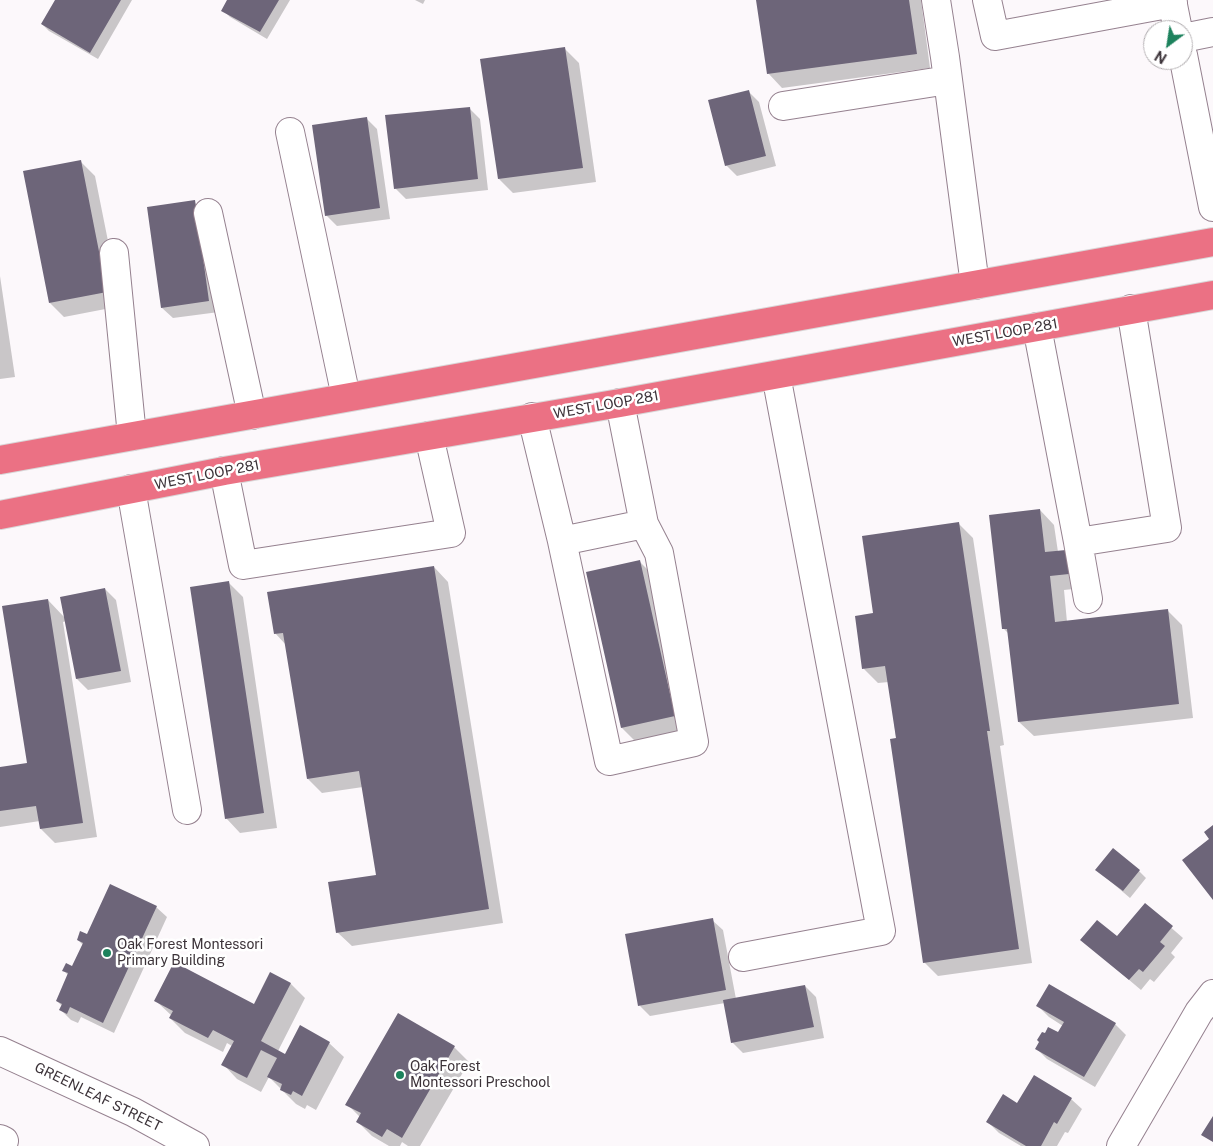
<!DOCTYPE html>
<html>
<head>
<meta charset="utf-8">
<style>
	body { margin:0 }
	#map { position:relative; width:1213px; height:1146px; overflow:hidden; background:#fcf8fb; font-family:"Public Sans",sans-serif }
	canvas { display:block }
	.north { position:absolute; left:1143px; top:20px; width:50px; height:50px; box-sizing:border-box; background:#fff; border:1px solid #b1adb0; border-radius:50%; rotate:211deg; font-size:14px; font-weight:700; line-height:20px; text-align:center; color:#3c3339 }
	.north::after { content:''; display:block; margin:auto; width:18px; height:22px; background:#1d825d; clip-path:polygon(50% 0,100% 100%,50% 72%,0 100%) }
</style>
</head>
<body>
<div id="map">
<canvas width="1213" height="1146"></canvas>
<div class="north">N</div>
</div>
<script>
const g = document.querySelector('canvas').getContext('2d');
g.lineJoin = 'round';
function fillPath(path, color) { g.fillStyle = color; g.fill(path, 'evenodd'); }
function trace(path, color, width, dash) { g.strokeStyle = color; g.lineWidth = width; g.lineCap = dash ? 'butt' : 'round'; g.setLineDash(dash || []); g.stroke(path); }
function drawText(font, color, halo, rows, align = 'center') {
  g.font = font + ' "Public Sans",sans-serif'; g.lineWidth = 5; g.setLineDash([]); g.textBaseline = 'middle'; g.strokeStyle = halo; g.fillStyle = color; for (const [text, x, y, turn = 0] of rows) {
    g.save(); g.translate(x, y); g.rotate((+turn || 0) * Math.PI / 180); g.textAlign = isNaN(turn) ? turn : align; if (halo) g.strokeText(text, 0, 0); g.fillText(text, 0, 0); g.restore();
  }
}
fillPath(new Path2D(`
	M56,0H132L98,59L49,31L42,24Z
	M229,0H290L267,39L230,17L223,10Z
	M415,0H425L423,4Z
	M758,0H921L930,68L782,88L768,73Z
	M565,49L579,63L596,182L513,193L499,179Z
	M748,91L759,102L776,166L737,176L726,165Z
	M469,108L480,119L488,190L406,199L395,188Z
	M366,118L377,129L390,219L337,226L326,215Z
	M81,162L95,176L121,306L64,317L50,303Z
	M194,202L205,213L219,312L173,318L162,308Z
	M0,276L15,377L0,379Z
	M1040,510L1054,525L1058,552L1066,551L1083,588L1064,590L1067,622L1167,610L1182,625L1193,718L1034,736L1019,722L1009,634L1004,629Z
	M959,524L973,538L1004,745L1000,746L1032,963L938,976L924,962L889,682L878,683L864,669L875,614Z
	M640,562L654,576L689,731L636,742L622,728Z
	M434,567L448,582L503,923L352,946L337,932L378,876L363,787L322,793L308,779L286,645L275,633Z
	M229,583L243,597L277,828L240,833L226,818Z
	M105,589L116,600L131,682L88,690L77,679L66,621L63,622L97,837L55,843L41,829L40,821L0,827V768L28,764L48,600L65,618Z
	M1097,870L1139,871L1146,878L1130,898Z
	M1145,905L1183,938L1171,953L1175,957L1154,982L1150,979L1141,990L1082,940L1117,938Z
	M156,907L167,917L114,1033L81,1017L78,1023L71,1020L60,1009L62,1006L57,1001L69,976L63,970L73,967L83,945L78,940Z
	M712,920L723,930L736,999L805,986L816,997L824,1038L743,1053L732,1042L725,1003L650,1016L640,1006Z
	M271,974L291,984L305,998L278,1051L285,1055L329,1043L344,1057L316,1110L307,1105L305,1109L296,1104L269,1077L261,1092L237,1079L223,1064L232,1046L227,1043L223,1052L185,1033L170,1018L172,1016L156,1001L255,1006Z
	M1050,986L1115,1024L1126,1035L1095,1087L1047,1059L1036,1048L1059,1034L1063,1026L1049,1017L1038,1006Z
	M454,1047L469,1062L420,1146H408L402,1142L400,1146H389L372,1136L358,1122L360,1117L347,1104Z
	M1071,1099L1082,1109L1068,1133L1065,1132L1057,1146H1021L999,1133L988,1122L1018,1104Z`), '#0003');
fillPath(new Path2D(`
	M55,0H121L90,53L41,24Z
	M227,0H279L260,32L221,11Z
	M756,0H909L917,54L767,74Z
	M565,47L583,168L498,179L480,59Z
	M749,90L766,156L725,166L708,100Z
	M470,107L478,179L394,189L385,115Z
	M367,117L380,208L325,216L312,125Z
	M81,160L107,292L49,303L23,171Z
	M195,200L209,301L161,308L147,207Z
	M1040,509L1045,552L1066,550L1069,574L1050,576L1055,622L1168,609L1179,704L1018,722L1007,629H1002L989,515Z
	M959,522L990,731H987L1019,949L923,963L890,739L896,738L885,666L862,669L855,616L873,613L862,536Z
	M640,560L675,716L621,728L586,572Z
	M434,566L489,909L336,933L328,882L376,875L359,771L307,779L283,633L274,634L267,592Z
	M229,581L264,813L225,819L190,587Z
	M105,588L121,671L76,679L60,597Z
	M48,599L83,823L40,829L36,806L0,811V767L27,763L2,606Z
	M1213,825V900L1182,860L1209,839L1204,832Z
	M1113,848L1140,870L1123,891L1095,870Z
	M110,884L157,906L103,1023L70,1007L67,1014L59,1010L62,1004L56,1001L68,973L62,971L66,963L72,966L83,943L77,940L80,931L87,934Z
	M1145,903L1173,926L1160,942L1165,946L1143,972L1139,969L1129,980L1080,940L1097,920L1117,936Z
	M713,918L726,990L638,1006L625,934Z
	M174,962L254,1004L270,972L291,983L261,1041L285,1054L300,1025L330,1042L302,1096L293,1091L291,1095L280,1090L282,1084L267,1077L277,1058L261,1050L247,1078L221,1065L234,1041L213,1030L208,1038L169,1018L173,1011L154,1001Z
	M1049,984L1116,1023L1084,1077L1035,1049L1039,1042L1037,1040L1042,1032L1045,1033L1048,1027L1058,1032L1064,1022L1036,1006Z
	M805,985L814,1027L731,1043L723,1000Z
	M398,1013L455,1046L402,1138L387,1129L382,1137L356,1122L361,1113L345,1105Z
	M1034,1075L1072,1098L1057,1124L1054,1122L1041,1146H1026L986,1122L1003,1094L1017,1103Z
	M1213,1116V1142L1201,1135Z`), '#6d6579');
const minor = new Path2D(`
	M936,0L945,57L975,285
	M987,0L995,36L1173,3
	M1172,0L1178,30
	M1183,38L1213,32
	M1183,55L1213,207
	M783,106L948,80
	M290,132L346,397
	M208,213L252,415
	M114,253L132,436
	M1037,327L1078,542L1167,528L1131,309
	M532,417L562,541L609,761L694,742L659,553L644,524
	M224,471L243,565L451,533L429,436
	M131,489L187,810
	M562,541L644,524L620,403
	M1078,542L1088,599
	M743,957L881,931L776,375
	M0,1051L133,1112L195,1146
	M0,1139L4,1141L1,1146
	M1121,1146L1199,1012L1213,994`);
const highway = new Path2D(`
	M0,460L1213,242
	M0,515L224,471L620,403L1213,295`);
trace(minor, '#95818f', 30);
trace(highway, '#d8d6d7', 30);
trace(minor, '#fff', 28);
trace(highway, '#eb7184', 28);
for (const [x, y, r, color] of [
	[107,953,5,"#1d825d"],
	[400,1075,5,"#1d825d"]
]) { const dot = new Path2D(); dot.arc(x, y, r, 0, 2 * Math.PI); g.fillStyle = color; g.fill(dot); trace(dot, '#fff', 2); }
drawText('14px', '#3c3339', '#fff', [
	["WEST LOOP 281",1005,333,-10],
	["WEST LOOP 281",606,405,-10],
	["WEST LOOP 281",207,475,-11],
	["GREENLEAF STREET",98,1097,26]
]);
drawText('14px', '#3c3339', '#fff', [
	["Oak Forest Montessori",117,945],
	["Primary Building",117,961],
	["Oak Forest",410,1067],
	["Montessori Preschool",410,1083]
], 'left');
</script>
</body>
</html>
